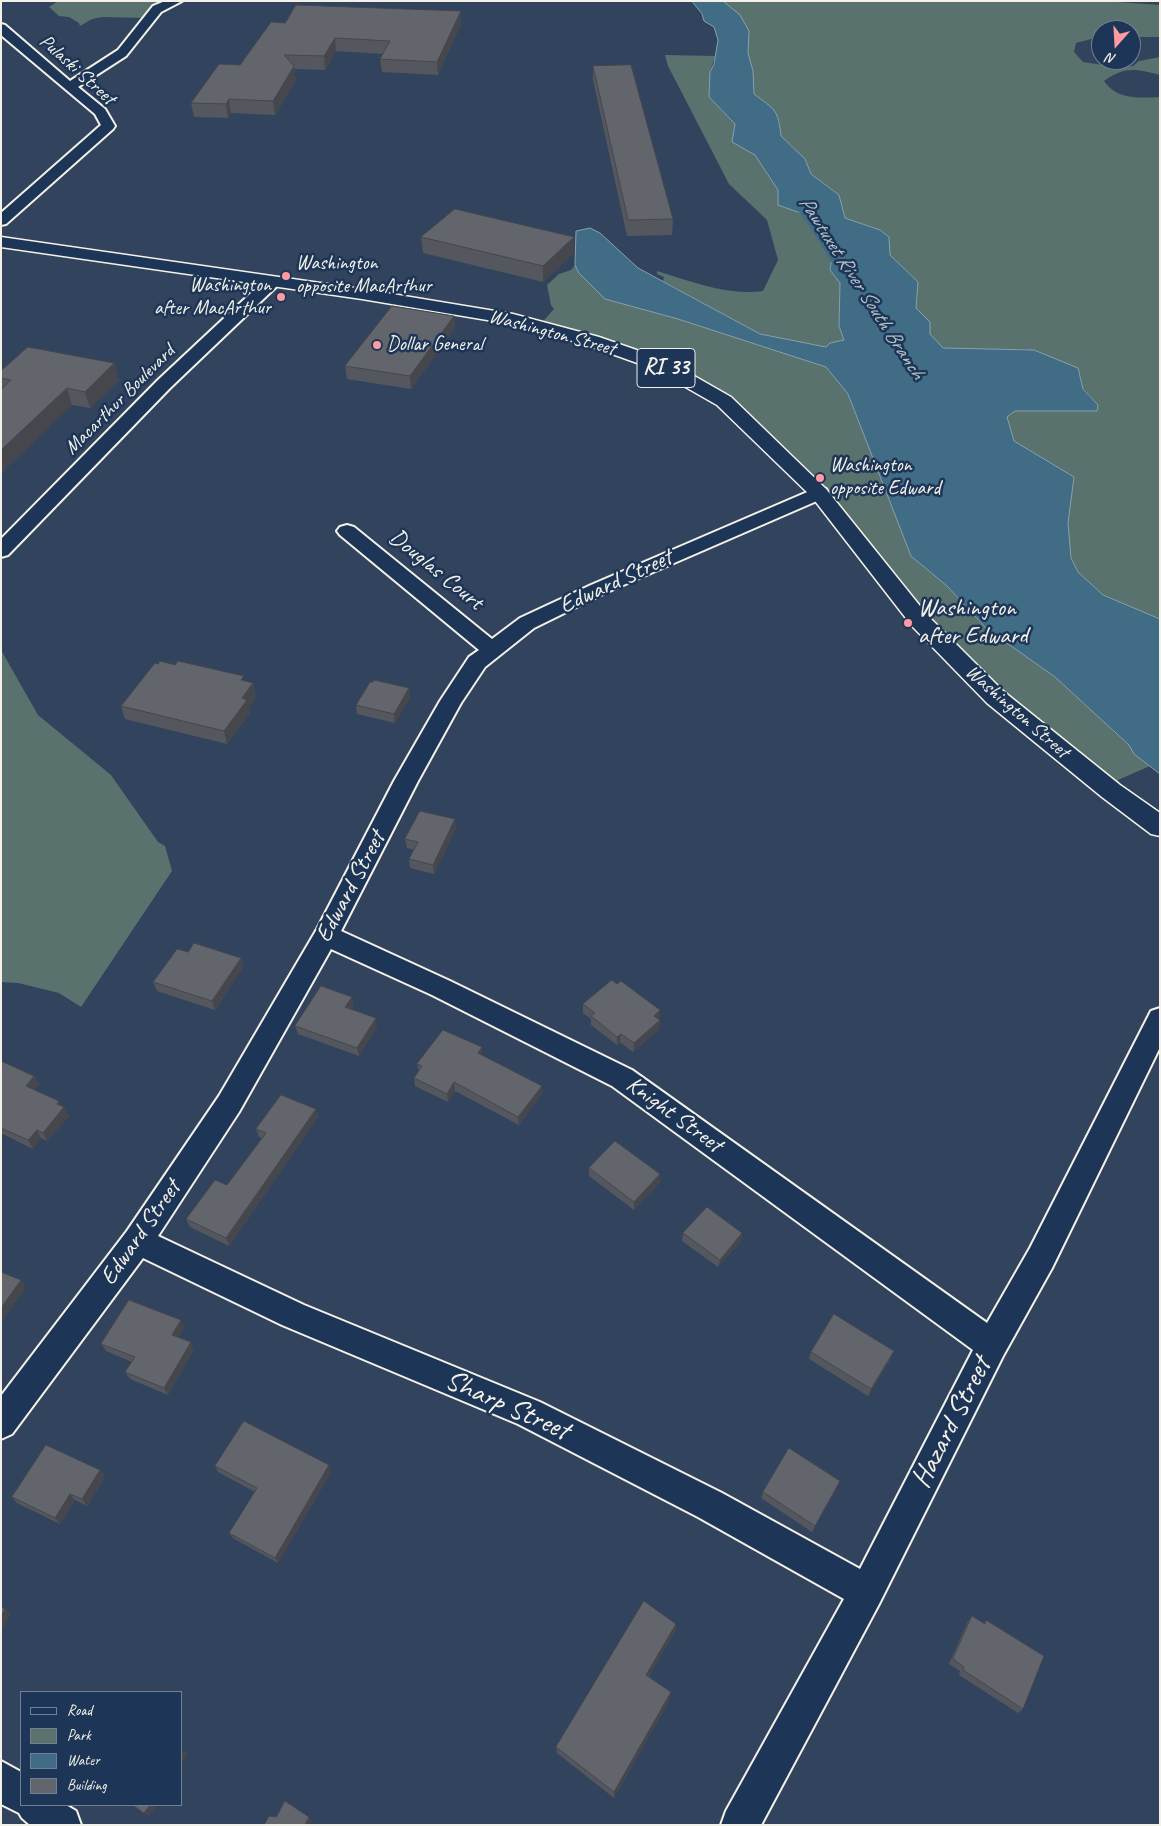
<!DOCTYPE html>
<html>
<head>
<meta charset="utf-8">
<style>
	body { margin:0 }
	#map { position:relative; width:1161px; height:1826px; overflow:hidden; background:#32435e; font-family:Caveat,sans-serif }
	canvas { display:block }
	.frame { position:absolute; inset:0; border:2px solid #f4f1e8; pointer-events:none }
	.legend { position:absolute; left:20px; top:1691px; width:162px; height:115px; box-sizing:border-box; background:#1d3557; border:1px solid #738091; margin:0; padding:6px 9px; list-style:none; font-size:15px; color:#f4f1e8 }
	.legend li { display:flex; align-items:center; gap:10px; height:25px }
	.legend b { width:25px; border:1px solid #738091 }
	.north { position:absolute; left:1091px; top:20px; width:50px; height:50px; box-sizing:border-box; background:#1d3557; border:1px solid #738091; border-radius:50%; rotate:199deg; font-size:14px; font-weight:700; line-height:20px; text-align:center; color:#f4f1e8 }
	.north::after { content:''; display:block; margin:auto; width:18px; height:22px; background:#ff9aa2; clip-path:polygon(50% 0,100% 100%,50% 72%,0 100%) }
</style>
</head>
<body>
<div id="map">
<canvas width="1161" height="1826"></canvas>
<div class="frame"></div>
<ul class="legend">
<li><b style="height:6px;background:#1d3557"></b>Road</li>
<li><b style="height:14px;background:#59726e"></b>Park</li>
<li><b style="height:14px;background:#406c85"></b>Water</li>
<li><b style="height:14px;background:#63656d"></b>Building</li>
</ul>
<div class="north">N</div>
</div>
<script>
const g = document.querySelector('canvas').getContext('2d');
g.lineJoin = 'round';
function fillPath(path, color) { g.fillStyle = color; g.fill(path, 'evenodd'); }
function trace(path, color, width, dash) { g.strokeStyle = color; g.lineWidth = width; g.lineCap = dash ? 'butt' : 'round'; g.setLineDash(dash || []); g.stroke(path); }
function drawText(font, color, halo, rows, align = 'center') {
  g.font = font + ' Caveat,sans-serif'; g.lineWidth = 5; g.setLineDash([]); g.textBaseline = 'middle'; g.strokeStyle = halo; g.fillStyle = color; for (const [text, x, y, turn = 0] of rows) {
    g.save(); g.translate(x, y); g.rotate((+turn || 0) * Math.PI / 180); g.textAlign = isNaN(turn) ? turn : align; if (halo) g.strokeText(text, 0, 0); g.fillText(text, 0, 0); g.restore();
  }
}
fillPath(new Path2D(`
	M58,1H180L148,18L102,17L92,19L80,26L79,23L69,17L59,16L49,7Z
	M723,1H1103L1160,5V37H1131V30H1101V39L1095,38L1076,43L1074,52L1083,62L1116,67L1133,66L1139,61L1160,57V75C1137,69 1125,66 1104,81C1117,100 1139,98 1160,97V619L1103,595L1078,572L1071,558L1068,523L1074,477L1014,441L1007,417L1014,411H1097L1098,405L1083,388L1078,368L1025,349H943L930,334V322L916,308L918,282L890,255L880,230L845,218L839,195L811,174L805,159L781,136C779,111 773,109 754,94L753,71L748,53L749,31Z
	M665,55L715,56L710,72L709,97L735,124L732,142L755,155L778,190V205C818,220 840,220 830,270L840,283L839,326L844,340L830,343L826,347L760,334L663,281L664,277L657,274V271C691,281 727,296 763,291L778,260L767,220L729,184L668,66Z
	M575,265L579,273L605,299L678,319L826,367L848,394L911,556L947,586L987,629L1055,677L1129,745L1134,754L1150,766L1118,780L1131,803L1013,714L819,495L694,384L539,326L554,309L551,305L547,285L559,274L571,270Z
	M1,650L38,715L111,775L158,842L165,846L172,871L81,1007L59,993L18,983L1,982Z`), '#59726e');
const water = new Path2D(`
	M692,1H723L740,15L749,31L748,53L753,71L754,94C775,110 778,109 781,136L805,159L811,174L839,195L845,218L880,230L889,237L890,255L918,282L916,308L930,322V334L943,348L1034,350L1078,368L1083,389L1098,405L1097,411H1015L1007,417L1014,441L1074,477L1068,523L1071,558L1078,572L1103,595L1160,619V774L1134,754L1129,745L1055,677L987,629L947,586L911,556L848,394L826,367L678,319L605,299L579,273L575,265L576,231L590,228L600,233L638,268L760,334L826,347L830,343L844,340L839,326L840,283L830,270C840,220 818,220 778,205V190L755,155L732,142L735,124L709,97L710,72L714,64L718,40L714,27L704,21L702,14Z`);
fillPath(water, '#406c85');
trace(water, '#88a1ad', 1);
fillPath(new Path2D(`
	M782,161L792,164L832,215L885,296L881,303L869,306L857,303L808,224L767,170L772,164Z`), '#406c85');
const street = new Path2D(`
	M165,1H182L161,12L126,56L78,87L105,109L115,126L113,129L6,224L1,225V213L101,125L95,114L1,35V24L5,25L70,81L118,50L153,6Z
	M272,277L278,279L280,282L278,285L170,388L8,555L1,557V539L158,380L266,279Z
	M819,487L826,489L828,493L826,497L605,593L534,628L485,667L461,703L418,781L341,931L450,981L632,1070L987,1323L1030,1248L1151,1011L1160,1008V1047L1052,1268L1003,1356L879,1604L761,1825H721L726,1811L844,1599L698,1517L518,1424L282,1325L143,1258L12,1434L1,1439V1396L127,1231L219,1096L317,929L394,781L440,701L469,657L479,650L340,535L337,531L340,527L347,525L354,527L492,639L520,618L591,585ZM331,949L432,995L612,1086L973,1350L860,1569L722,1493L540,1402L304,1305L158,1236L239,1112Z
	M1,1761L21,1772V1805H66L76,1811L81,1825H30L22,1818L19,1813L1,1804Z`);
const primary = new Path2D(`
	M1,237L362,289L513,314L599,337L668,361L731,397L826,489L928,616L1003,691L1120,785L1160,813V836L1151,834L1102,797L987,703L912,626L812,497L717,405L654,369L587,345L511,324L362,299L1,247Z`);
trace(street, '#f4f1e8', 4);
trace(primary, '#f4f1e8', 3);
fillPath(street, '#1d3557');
fillPath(primary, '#1d3557');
fillPath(new Path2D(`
	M461,11V24L438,75L382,72L380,59L383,54L336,51L325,70L294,69L296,80L275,115L231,113L228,118L194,117L191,103L240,65L285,23Z
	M593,66L673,219L672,235L627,236L593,80Z
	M421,237L574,253L543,282L423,253Z
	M454,316L455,328L411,389L347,379L345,366Z
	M114,363L119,380L90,408L72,405L1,473V371Z
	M245,681L253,683L256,697L249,707L250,713L227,744L125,719L121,706Z
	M409,688L410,697L395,723L357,714L356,705Z
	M456,828L434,874L410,868L409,859L414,850L407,848L405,839Z
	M188,952L241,958L243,967L215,1010L157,991L153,982Z
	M352,997L354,1005L351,1009L377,1027L359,1056L298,1034L295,1026Z
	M583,1004L660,1019L659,1029L633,1052L620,1042L617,1045L591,1025V1019L583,1013Z
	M483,1056L542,1086V1094L519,1125L455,1091L448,1102L415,1086L414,1078L419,1071L417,1064Z
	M1,1061L34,1076L39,1084L34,1090L61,1106L69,1116L47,1141L41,1138L33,1149L1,1133Z
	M316,1109L318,1117L229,1246L190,1227L186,1219L227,1185L262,1138L259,1137L256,1129Z
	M589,1168L660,1182L634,1210L589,1176Z
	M683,1233H742L741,1241L718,1267L682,1241Z
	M184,1327L178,1338L194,1349L168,1395L130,1379L125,1372L132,1362L106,1351L101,1344Z
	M811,1352L891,1358L868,1396L809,1359Z
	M215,1466L331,1472L278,1563L233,1538L229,1533L255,1492L218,1472Z
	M100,1470L105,1477L87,1506L75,1500L60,1524L17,1503L12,1497Z
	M837,1487L812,1532L761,1498L763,1492Z
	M972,1616L984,1623L986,1620L1023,1709L1018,1713L959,1675L960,1671L949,1664L968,1621Z
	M676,1624L675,1631L649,1676L670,1699L614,1798L557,1753L556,1747Z`), '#55575e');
fillPath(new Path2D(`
	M461,11V24L438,75L437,62Z
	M335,38L336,51L325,70L324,56Z
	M294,66L296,80L275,115L273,101Z
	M229,99L231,113L228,118L226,104Z
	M574,237V253L543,282V266Z
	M454,316L455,328L411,389L410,376Z
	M114,363L119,380L90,408L85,392Z
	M67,388L72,405L1,473V450Z
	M253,683L256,697L249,707L250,713L227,744L224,731L242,698Z
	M409,688L410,697L395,723L394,714Z
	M455,819L456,828L434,874L433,865Z
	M241,958L243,967L215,1010L212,1001Z
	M352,997L354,1005L347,1016L345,1007Z
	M660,1010V1019L654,1024V1016Z
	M376,1018L377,1027L359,1056L357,1048Z
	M660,1020L659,1029L633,1052L634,1043Z
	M621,1034L620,1042L617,1045V1037Z
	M482,1047L483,1056L478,1053Z
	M34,1076L39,1084L30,1094L26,1086Z
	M454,1082L455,1091L448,1102L447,1094Z
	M542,1086V1094L519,1125L518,1117Z
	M59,1101L63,1109L64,1107L69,1116L47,1141L43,1133L57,1104Z
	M316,1109L318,1117L229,1246L226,1238Z
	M37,1130L41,1138L33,1149L28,1140Z
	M660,1174V1182L634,1210V1202Z
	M742,1233L741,1241L718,1267L720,1260Z
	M21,1280L26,1288L1,1323V1308Z
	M181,1320L184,1327L176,1342L172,1335Z
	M191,1342L194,1349L168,1395L164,1388Z
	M894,1351L891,1358L868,1396L871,1389Z
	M329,1465L331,1472L278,1563L275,1558Z
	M100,1470L105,1477L87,1506L82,1499Z
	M70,1494L75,1500L60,1524L55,1518Z
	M5,1609L11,1614L1,1631V1616Z
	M676,1624L675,1631L645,1682L646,1675Z
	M671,1692L670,1699L614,1798V1792Z
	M184,1750L188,1754L181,1765V1754Z
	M150,1805H157L149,1816L144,1813Z
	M309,1817L312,1820L310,1825H305Z`), '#45474c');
const building = new Path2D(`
	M296,5L461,11L437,62L380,59L390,41L335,38L324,56L284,55L294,66L273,101L229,99L226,104L191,103L219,64L240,65L271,22L285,23Z
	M631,65L673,219L628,220L593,66Z
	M455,209L574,237L543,266L421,237Z
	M392,306L454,316L410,376L345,366Z
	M28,347L114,363L85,392L67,388L1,450V390L11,380L1,378V371Z
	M160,661L175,665L178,661L244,676L241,680L253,683L242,698L247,700L224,731L121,706L155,663L158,664Z
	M374,680L409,688L394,714L356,705L370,682H373Z
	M420,811L455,819L433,865L409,859L418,842L405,839Z
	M194,943L241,958L212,1001L153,982L177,949L188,952Z
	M612,980L617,984L621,981L660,1010L654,1016L660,1020L634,1043L621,1034L617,1037L591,1016L595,1013L583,1004Z
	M321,986L352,997L345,1007L376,1018L357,1048L295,1026Z
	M443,1030L482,1047L478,1053L542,1086L518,1117L454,1082L447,1094L414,1078L422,1066L417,1064Z
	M1,1061L34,1076L26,1086L59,1101L57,1104L64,1107L43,1133L37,1130L28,1140L1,1128Z
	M281,1095L316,1109L226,1238L186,1219L215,1180L227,1185L266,1133L256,1129Z
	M615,1141L660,1174L634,1202L589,1168Z
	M707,1207L742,1233L720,1260L683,1233Z
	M1,1272L21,1280L1,1308Z
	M129,1300L181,1320L172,1335L191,1342L164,1388L125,1372L135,1357L101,1344Z
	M834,1314L894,1351L871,1389L811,1352Z
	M244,1421L329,1465L275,1558L229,1533L257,1488L215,1466Z
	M46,1445L100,1470L82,1499L70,1494L55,1518L12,1497Z
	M789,1448L840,1481L815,1526L763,1492Z
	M644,1601L676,1624L646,1675L671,1692L614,1792L556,1747Z
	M1,1607L5,1609L1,1616Z
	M972,1616L985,1624L986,1620L1044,1656L1023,1709L963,1670L964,1667L953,1659Z
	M285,1801L309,1817L305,1825H264L269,1816L276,1817Z
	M133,1805H150L144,1813Z`);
fillPath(building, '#63656d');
trace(building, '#45474c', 1);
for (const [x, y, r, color] of [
	[286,276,5,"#ff9aa2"],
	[281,297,5,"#ff9aa2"],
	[377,345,5,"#ff9aa2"],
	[820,478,5,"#ff9aa2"],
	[908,623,5,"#ff9aa2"]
]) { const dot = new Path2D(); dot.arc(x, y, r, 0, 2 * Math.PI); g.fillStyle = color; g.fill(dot); trace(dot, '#1d3557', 2); }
drawText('20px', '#f4f1e8', '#1d3557', [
	["Pulaski Street",77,70,42],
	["Washington Street",552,333,15],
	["Macarthur Boulevard",120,400,-45],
	["Washington Street",1017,712,41]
]);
drawText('20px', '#f4f1e8', '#1d3557', [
	["Washington",296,264],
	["opposite MacArthur",296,287],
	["Washington",271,286,"right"],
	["after MacArthur",271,309,"right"],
	["Dollar General",387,345],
	["Washington",830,466],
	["opposite Edward",830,489]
], 'left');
drawText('italic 21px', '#b5c2c5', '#1d3557', [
	["Pawtuxet River South Branch",861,288,57]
]);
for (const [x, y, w] of [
	[666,368,58]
]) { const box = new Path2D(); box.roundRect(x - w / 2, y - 19.5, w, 39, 4); g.fillStyle = '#1d3557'; g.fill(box); trace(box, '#f4f1e8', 1); }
drawText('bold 22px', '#f4f1e8', null, [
	["RI 33",666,368]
]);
drawText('24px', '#f4f1e8', '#1d3557', [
	["Douglas Court",436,570,39],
	["Edward Street",616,582,-25],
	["Edward Street",351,887,-62],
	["Knight Street",674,1115,36],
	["Edward Street",141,1233,-55]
]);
drawText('24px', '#f4f1e8', '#1d3557', [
	["Washington",918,609],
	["after Edward",918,637]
], 'left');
drawText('29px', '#f4f1e8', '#1d3557', [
	["Sharp Street",507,1406,24],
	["Hazard Street",952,1423,-63]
]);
</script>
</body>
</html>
